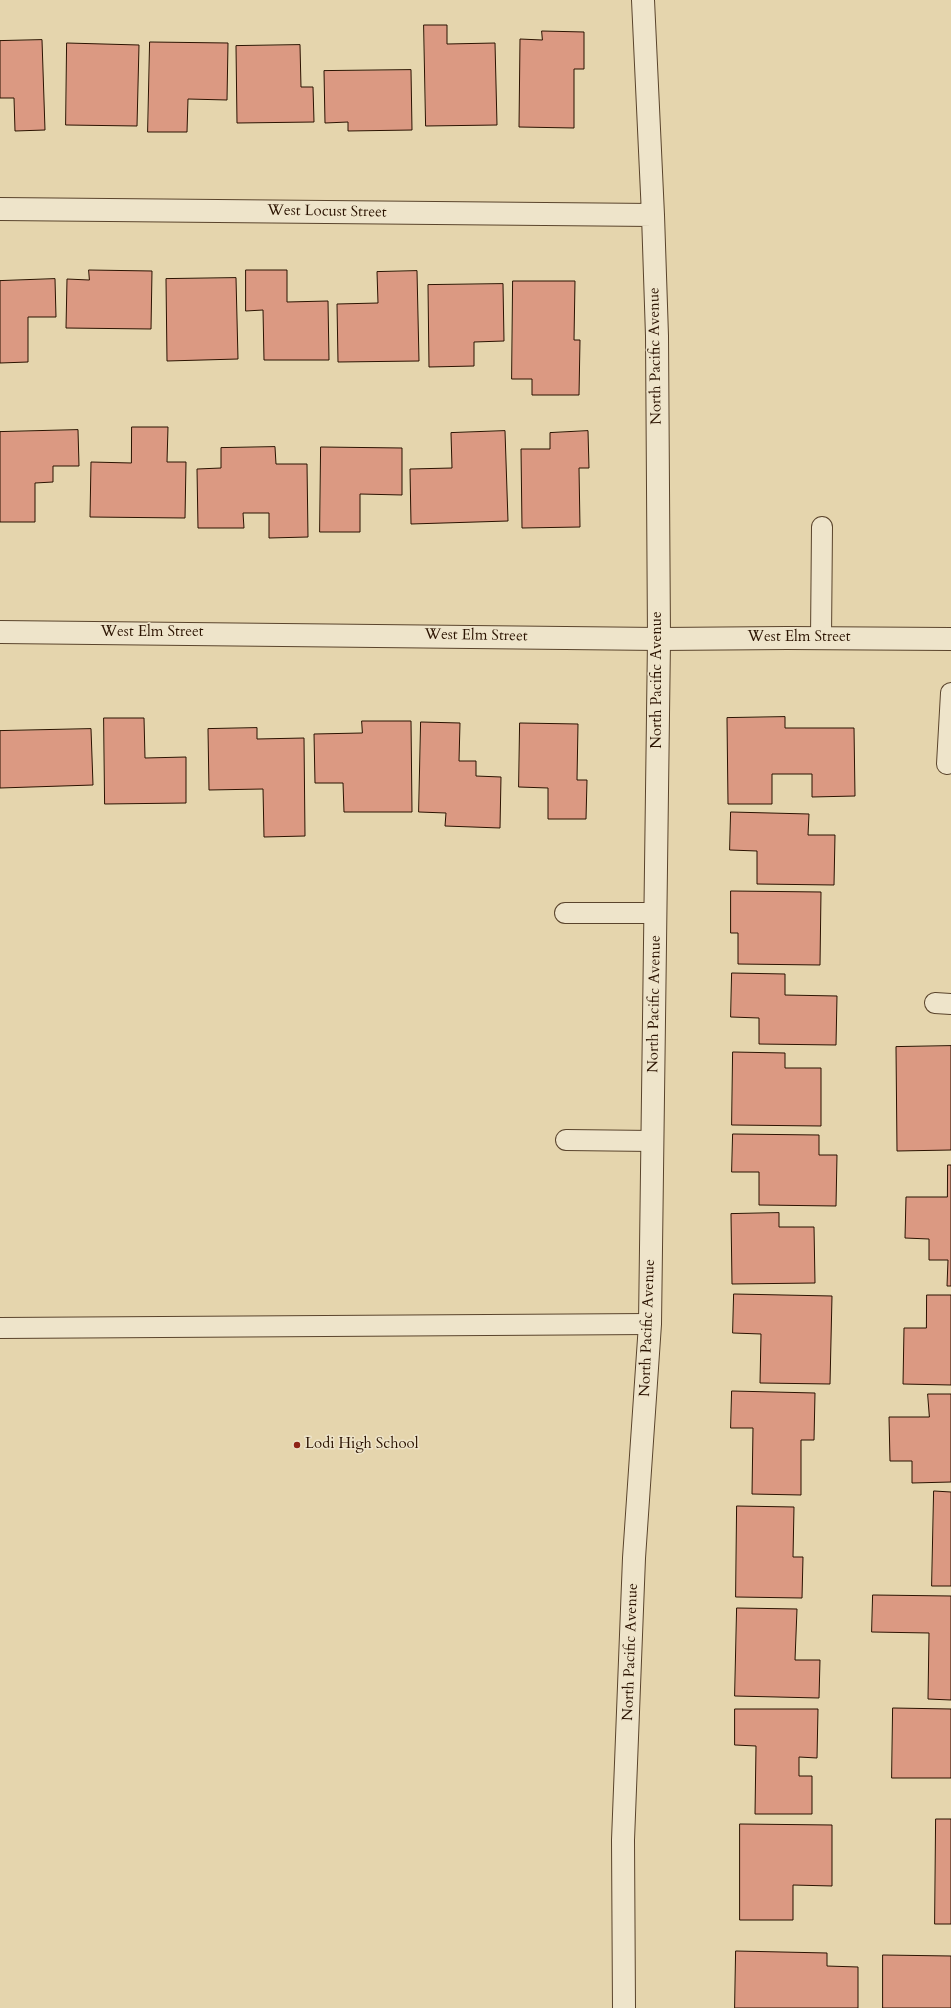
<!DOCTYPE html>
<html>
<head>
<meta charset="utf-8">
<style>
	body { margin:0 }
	canvas { display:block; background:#e5d5ad }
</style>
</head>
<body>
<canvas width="951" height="2008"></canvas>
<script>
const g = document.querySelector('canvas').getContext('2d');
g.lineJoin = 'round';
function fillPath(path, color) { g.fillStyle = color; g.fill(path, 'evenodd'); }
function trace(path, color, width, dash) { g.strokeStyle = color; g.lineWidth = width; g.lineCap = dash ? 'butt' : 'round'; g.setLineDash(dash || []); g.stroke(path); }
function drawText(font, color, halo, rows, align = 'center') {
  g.font = font + ' Cardo,serif'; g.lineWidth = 3; g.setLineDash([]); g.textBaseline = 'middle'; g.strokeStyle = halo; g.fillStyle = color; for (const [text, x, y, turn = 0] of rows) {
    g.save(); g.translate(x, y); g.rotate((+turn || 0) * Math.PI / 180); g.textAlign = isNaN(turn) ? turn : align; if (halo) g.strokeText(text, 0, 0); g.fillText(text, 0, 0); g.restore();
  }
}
const building = new Path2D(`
	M424,25H447V44L495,43L497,125L426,126Z
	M542,31L584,32V69H574V128L519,127L520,39L542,40Z
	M42,40L45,130L15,131L14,98H0V41Z
	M150,42L228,43L227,100L188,99L187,132H148Z
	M67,43L139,45L137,126L66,125Z
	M300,45L301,87H313L314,122L237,123L236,46Z
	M411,70L412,130L348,131V122L325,123L324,71Z
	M89,270L152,271L151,329L66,328L67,279L89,280Z
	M246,270H287V302L328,301L329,360H264L263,310L246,311Z
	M417,271L419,361L338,362L337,304L378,303L377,272Z
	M236,278L238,359L167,361L166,279Z
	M55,279L56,317H28V362L0,363V281Z
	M513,281H575L574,340H580L579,395H532V379H512Z
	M503,284L504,341L474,342V366L429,367L428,285Z
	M132,427H168L167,462H186L185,518L90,517L91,462L131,463Z
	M78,430L79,466H53V482L35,483V522H0V432Z
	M505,431L508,521L411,524L410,469L452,468L451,433Z
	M588,431L589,468H579L580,527L522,528L521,449H550V433Z
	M275,447L276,464H307L308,537L269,538V513H243L244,528H198L197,469L221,468V448Z
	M321,447L402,448V495L360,494V532H320Z
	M785,717V728H854L855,796L812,797V774H772V804H728L727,718Z
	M104,718H144L145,758L186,757V803L105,804Z
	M362,721H411L412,812H344L343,783H315L314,734L362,733Z
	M421,722L460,723L459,761H476V776L501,777L500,828L445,826L446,813L419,812Z
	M520,723L578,724L577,780H587L586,819H548V788L519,787Z
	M257,728V739L304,738L305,836L264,837L263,789L209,790L208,729Z
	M91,729L93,785L0,788V731Z
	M731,812L809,814L808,835H835L834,885L757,884V851L730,850Z
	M731,891L821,892L820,965L738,964V933H731Z
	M732,973L785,974V995L837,996L836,1045L759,1044V1018L731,1017Z
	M951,1046V1150L897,1151L896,1047Z
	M733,1052L785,1053V1068H821V1126L732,1125Z
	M733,1134L819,1135V1155H837L836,1206L759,1205V1172H732Z
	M948,1165H951V1286H947L948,1260H929V1239L905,1238L906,1197H947Z
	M779,1213V1227H814L815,1283L732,1284L731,1214Z
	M734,1294L832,1296L830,1384L760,1383L761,1334L733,1333Z
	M927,1295H951V1385L903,1384L904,1328H926Z
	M732,1391L815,1393L814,1440H801V1495L752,1494L753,1428H731Z
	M928,1394H951V1482L912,1483V1461H890L889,1417H929Z
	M934,1491L951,1492V1586H932Z
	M737,1506L794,1507L793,1557H803L802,1598L736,1597Z
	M873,1595L951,1596V1700L928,1699L929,1633L872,1632Z
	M737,1608L797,1609L795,1660H820L819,1698L735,1696Z
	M893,1708L951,1709V1778H892Z
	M735,1709H818L817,1758L799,1757V1776H812V1814H755L756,1746L735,1745Z
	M936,1819H951V1924H935Z
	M740,1824L832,1825V1886L793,1885V1920H740Z
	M736,1951L827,1953V1966L858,1967V2008H735Z
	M883,1955L951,1956V2008H883Z`);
fillPath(building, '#db9982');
trace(building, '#2b1301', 1);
const service = new Path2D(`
	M821,638L822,527
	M947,764L951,693
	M565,913H656
	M935,1003L951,1004
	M566,1140L653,1141
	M0,1328L650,1324`);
const minor = new Path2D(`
	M0,209L653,215
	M624,2008L623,1840L634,1558L650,1324L659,639L657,336L653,215L643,0`);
const tertiary = new Path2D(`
	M0,632L659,639L788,638L951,639`);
trace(service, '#5a442c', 22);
trace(minor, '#5a442c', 24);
trace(tertiary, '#5a442c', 24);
trace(service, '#eee4ca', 20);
trace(minor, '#eee4ca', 22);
trace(tertiary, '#eee4ca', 22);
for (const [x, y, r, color] of [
	[297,1445,4,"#8f2418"]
]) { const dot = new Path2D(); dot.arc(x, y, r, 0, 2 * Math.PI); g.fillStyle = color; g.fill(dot); trace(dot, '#eee4ca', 1.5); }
drawText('15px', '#2b1301', '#eee4ca', [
	["West Locust Street",327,212,1],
	["North Pacific Avenue",656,356,-91],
	["West Elm Street",152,633],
	["West Elm Street",476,636,1],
	["West Elm Street",799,638],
	["North Pacific Avenue",658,680,-90],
	["North Pacific Avenue",655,1004,-89],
	["North Pacific Avenue",648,1328,-88],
	["North Pacific Avenue",631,1652,-88]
]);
drawText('15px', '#2b1301', '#eee4ca', [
	["Lodi High School",305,1445]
], 'left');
</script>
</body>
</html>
